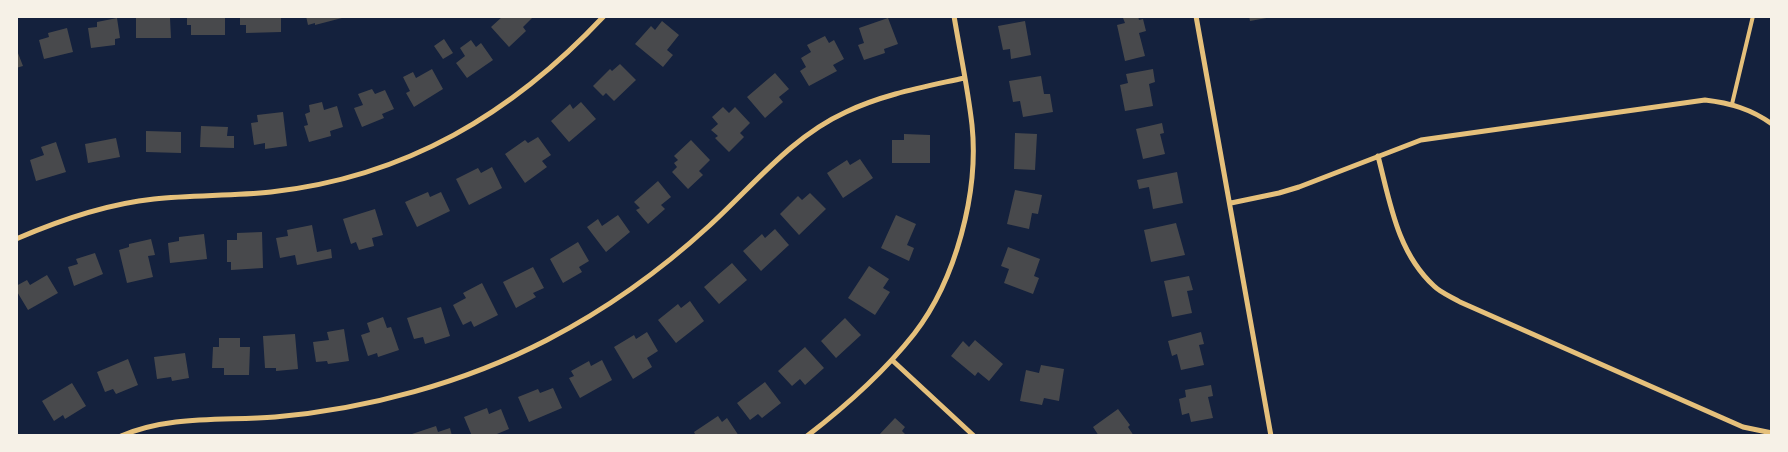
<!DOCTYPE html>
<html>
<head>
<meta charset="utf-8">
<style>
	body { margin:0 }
	#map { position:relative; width:1788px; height:452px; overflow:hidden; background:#14213d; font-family:"Nunito Sans",sans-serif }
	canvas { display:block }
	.frame { position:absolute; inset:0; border:18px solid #f6f1e7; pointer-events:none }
</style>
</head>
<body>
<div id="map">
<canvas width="1788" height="452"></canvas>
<div class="frame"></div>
</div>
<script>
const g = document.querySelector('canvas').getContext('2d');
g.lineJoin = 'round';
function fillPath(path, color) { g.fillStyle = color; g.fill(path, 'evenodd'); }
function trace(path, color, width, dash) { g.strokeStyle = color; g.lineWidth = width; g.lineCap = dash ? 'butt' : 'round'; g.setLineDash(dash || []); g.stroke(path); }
fillPath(new Path2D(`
	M136,16L170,18L171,38H136Z
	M187,16H225V35H191V25H187Z
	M240,16H281V32L246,33V25H240Z
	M306,16H341L342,18L315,25V23L308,25Z
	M503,16L532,18L523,27L526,31L509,47L491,27Z
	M1138,16L1139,20L1143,19L1146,31L1139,33L1145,56L1125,61L1117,25L1125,23L1123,18Z
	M1249,16H1271L1272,17L1250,21Z
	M117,18L120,38L115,39V45L91,48L88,28L97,27V22Z
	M888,18L898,44L884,49L885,53L864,60L858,45L864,43L859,28Z
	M662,21L679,35L667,50L673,55L663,67L635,44L651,26L655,30Z
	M1025,21L1031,55L1011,59L1010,49L1003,50L998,26Z
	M67,28L73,52L44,59L39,40L49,37L48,33Z
	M825,36L829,43L834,40L844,59L833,65L837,71L809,86L800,71L806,67L801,58L811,52L807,45Z
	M444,39L453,53L443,59L434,46Z
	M471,40L476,47L481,43L493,60L467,78L456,63L465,56L460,48Z
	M16,48L23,66L16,68Z
	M620,64L636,80L614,101L606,93L603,96L593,86L610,69L612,71Z
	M432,69L443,89L414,107L406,93L410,91L403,77L413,72L416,78Z
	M1153,69L1155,82L1149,84L1153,106L1125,111L1120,85L1128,83L1126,74Z
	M775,73L789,89L779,97L783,102L765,118L747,97Z
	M1041,76L1044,94H1050L1053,112L1023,117L1020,101L1013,102L1009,81Z
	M372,89L375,94L385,90L394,109L382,114L384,118L362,127L354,108L363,105L358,94Z
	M322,102L324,110L337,106L343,127L330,131L331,136L309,142L304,126L308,125L305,114L310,112L309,105Z
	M581,102L596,119L569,142L551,121L570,104L573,109Z
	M723,107L729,113L735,107L750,123L740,133L744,137L729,152L715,138L718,136L711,130L718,124L712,117Z
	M283,112L287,146L265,149V143L254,145L251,123L258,122L257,115Z
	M1162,123L1164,133L1160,134L1165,154L1143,159L1136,129Z
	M201,126L228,127L227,136H234V148L200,147Z
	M146,131L181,132V153L146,152Z
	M1015,133L1037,134L1035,170L1014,169Z
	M904,134L930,135V163H892V140H904Z
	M538,137L551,155L542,161L547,167L525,183L505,154L525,140L528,143Z
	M116,138L120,157L88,163L85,144Z
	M691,140L710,160L699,171L703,175L688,189L672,172L677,167L674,163L678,160L674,156Z
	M56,142L66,172L36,181L30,160L44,155L41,147Z
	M860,159L873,178L843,198L827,173L847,160L850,165Z
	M492,167L502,188L469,205L456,179L478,168L481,173Z
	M1177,172L1183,203L1153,209L1149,187L1139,189L1137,180Z
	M658,181L671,197L661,205L665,209L648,224L636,210L640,208L634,202Z
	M1015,190L1042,195L1038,214L1032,213L1029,229L1007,224Z
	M428,192L430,197L441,192L450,211L417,227L405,202Z
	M810,193L826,209L799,235L780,214L798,196L802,200Z
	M375,209L383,235L372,238L374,246L359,250L356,242L351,244L343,219Z
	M618,215L630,232L606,252L587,227L598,219L602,226Z
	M896,215L916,224L907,245L914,248L909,261L881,248Z
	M1176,223L1185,255L1151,262L1144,230Z
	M312,225L317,252L331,249L332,258L297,265L295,255L280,258L276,238L288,236L287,230Z
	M775,229L789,245L761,271L743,251L762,234L765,238Z
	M262,232L263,268L231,270V262H227V240H237V233Z
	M204,234L207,259L170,263L168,243L179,241V237Z
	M151,239L155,255L148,256L153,277L127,283L119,250L129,247V244Z
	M578,242L589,261L579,267L582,272L563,283L550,259Z
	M1008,247L1040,259L1034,276L1039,278L1033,294L1004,283L1009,269L1001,266Z
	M95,253L103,274L74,286L68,267L78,264L76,259Z
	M732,263L747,280L719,304L704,287Z
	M869,266L889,279L883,288L890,292L875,315L848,298Z
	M533,267L544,288L533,293L536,297L516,308L503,282Z
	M47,275L58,293L28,310L16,290V286L27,280L30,285Z
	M1189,276L1193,290L1187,291L1192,313L1172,317L1164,281Z
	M482,283L498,315L474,327L471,321L463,325L453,305L466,298L463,293Z
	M690,301L704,321L676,343L658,320L678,304L681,308Z
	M441,307L450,336L425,344L423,337L414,339L407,318Z
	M383,317L387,328L391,327L399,350L378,357L377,353L368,356L361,335L370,332L367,323Z
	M845,318L861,335L836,358L821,341Z
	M344,329L349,361L328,364L327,361L316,362L313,342L329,340L327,332Z
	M647,332L658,351L647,358L652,367L633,379L614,347L634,335L636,339Z
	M1201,332L1204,344L1199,345L1204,365L1181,370L1177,354L1172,356L1168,341Z
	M295,334L298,369L276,371V368H265L263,336Z
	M219,338H240V347H250L249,375H224V368H212L213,347H219Z
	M975,340L1003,364L989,381L978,372L975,376L951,356L963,341L969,347Z
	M805,347L824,368L805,385L800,379L792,386L778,371Z
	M185,353L189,378L172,381L171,377L157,379L154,357Z
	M128,359L138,385L116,394L113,389L105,392L97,372Z
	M602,360L612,380L580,398L569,378L574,376L571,371L589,361L591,366Z
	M1041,365L1064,369L1059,401L1044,398L1042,405L1020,401L1026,370L1039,373Z
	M765,382L781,403L762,418L758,414L750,420L737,403Z
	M72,383L86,406L65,419L63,415L54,421L42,401Z
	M1211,385L1213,396L1208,397L1213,418L1191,422L1189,413L1182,415L1179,399L1186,397L1185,390Z
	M553,388L562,408L529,422L518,397L538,389L540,393Z
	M487,408L489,414L501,409L509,429L492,436H472L464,417Z
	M1118,409L1130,425L1128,427L1134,436H1099L1093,427Z
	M718,416L722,422L727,418L739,436H696L694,432Z
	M895,418L905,427L902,431L907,436H878Z
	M436,426L438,432L450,428L452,436H412V434Z`), '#48494c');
trace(new Path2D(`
	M1732,104L1753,16`), '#e5c07b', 4);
trace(new Path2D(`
	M1196,16L1271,436
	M1378,156C1390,202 1397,252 1434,286C1441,293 1452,297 1460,302L1743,427L1772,433
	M1231,203L1279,193L1299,187L1421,140L1705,100C1730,103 1751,109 1772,124
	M16,239C60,220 106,204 154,199C192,195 232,196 271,192C406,177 512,114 604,16
	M892,360L974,436
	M121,436C170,415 222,421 275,417C367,409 464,383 547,340C605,310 660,271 709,226C753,186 791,137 846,112C884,94 924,87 964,78
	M807,436C846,406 884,372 914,334C956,280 979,192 972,125C968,89 960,52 954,16`), '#e5c07b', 5);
</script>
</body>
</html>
